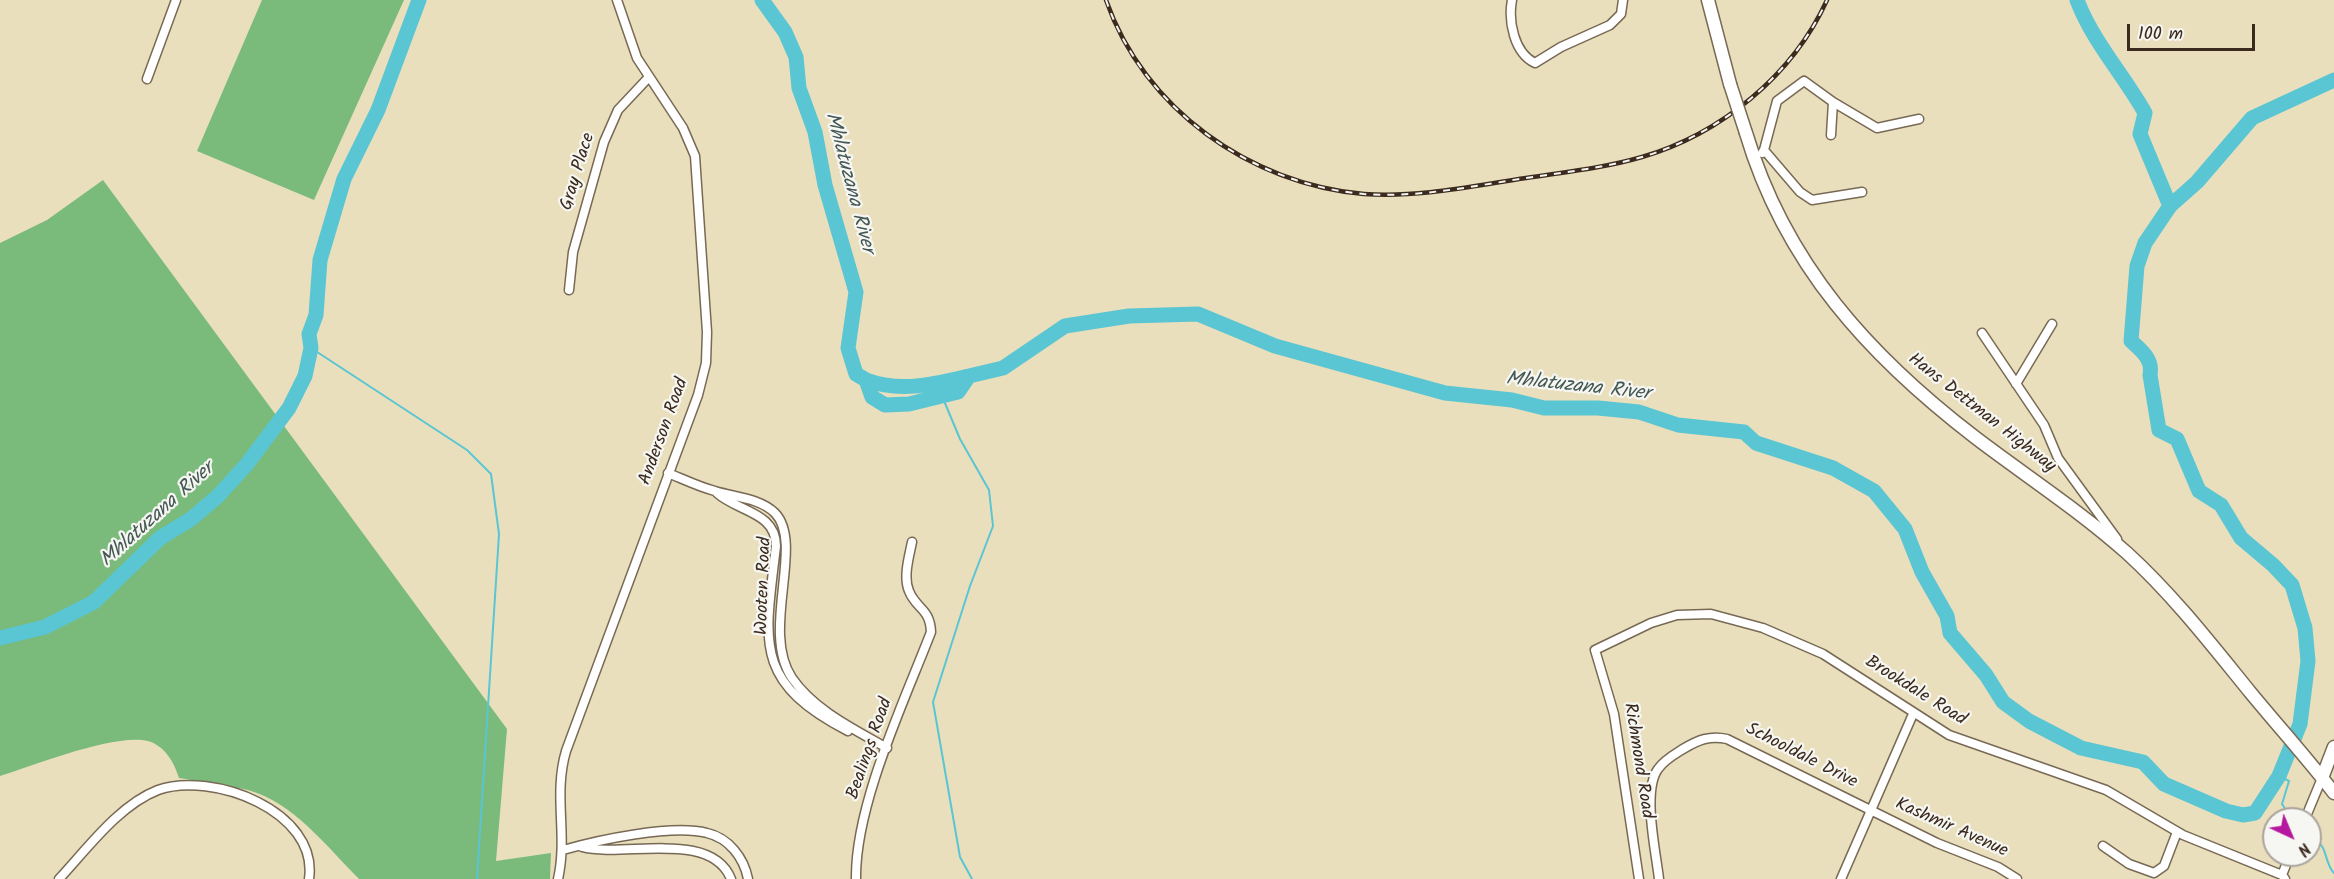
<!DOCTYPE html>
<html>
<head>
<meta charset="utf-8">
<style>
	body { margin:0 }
	#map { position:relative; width:2334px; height:879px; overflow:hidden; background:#e9dfbc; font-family:Kalam,sans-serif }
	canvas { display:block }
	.north { position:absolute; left:2262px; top:807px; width:60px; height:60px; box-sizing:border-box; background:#f6f6f2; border:2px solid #aba49d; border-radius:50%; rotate:136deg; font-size:16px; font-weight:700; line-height:24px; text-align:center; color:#3b2a1e }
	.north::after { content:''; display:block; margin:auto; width:21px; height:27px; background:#b5179e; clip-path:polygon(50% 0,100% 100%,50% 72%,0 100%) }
	.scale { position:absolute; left:2127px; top:24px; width:128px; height:27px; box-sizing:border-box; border:3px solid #3b2a1e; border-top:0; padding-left:8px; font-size:18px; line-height:21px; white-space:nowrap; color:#3b2a1e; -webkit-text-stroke:4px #f6f6f2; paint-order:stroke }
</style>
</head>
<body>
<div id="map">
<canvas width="2334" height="879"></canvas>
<div class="north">N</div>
<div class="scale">100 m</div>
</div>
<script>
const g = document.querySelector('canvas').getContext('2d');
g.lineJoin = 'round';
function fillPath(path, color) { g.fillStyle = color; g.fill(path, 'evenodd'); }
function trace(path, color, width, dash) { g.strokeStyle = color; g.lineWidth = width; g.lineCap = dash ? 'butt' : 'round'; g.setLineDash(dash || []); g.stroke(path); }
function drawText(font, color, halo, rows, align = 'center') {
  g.font = font + ' Kalam,sans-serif'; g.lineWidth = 4.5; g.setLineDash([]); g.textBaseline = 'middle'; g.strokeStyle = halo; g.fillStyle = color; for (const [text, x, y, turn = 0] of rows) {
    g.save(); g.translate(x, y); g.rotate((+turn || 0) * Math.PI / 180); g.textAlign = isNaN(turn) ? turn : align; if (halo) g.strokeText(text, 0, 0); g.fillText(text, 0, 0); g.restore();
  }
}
fillPath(new Path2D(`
	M262,0H404L314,200L197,151Z
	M103,180L507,729L496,861L551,853L550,879H359C327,847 293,802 248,790C226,785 202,782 179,778C174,762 165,746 148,741C115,733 35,765 0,776V243L47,220Z`), '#7abb7c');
trace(new Path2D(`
	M311,348L467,450L491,474L499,534L477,879
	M942,396L960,439L989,490L993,526L970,586L933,702L960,857L972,879
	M2276,781L2285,779L2289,781L2282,804L2291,817
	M2317,841C2327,847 2325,864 2334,873`), '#5ac5d3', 2);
trace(new Path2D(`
	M762,0L785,32L796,57L799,88L815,132L825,185L856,292L848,348L856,374L866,380L872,397L885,405L909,404L958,392L969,376L1003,368L1065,326L1129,316L1198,314L1275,346L1445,393L1512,400L1544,408H1598L1639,412L1678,425L1744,432L1756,443L1833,468L1874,491L1905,529L1922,572L1947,616L1950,633L1986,675L2003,702L2029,721L2081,748L2143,762L2164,784L2226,811L2243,815L2255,813L2279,776L2300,724L2308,661L2305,628L2292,585L2273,565L2241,538L2221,505L2199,491L2177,439L2159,430L2150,375C2153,359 2142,351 2131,341L2137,266L2145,243L2170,206L2197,182L2252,118L2334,80
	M2077,0C2093,42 2123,74 2145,113L2140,134L2170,206
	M866,380C901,393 934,384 969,376
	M0,638L45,627L94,602L160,538L191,519L218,496L247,464L289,408L305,376L311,348L309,334L316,315L320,260L344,179L378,110L419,0`), '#5ac5d3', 15);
const street = new Path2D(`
	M1512,0C1508,21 1514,53 1535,63L1561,47L1610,25L1621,14L1623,0
	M147,79L176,0
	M1833,102L1877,128L1919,119
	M1764,150L1777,101L1804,81L1833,102L1831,135
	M1762,153L1764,150L1800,192L1812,200L1862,192
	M569,290L573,252L604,142L618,110L649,77
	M1982,333L2044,425L2058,458L2117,539
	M2016,384L2052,324
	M668,473C683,479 699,487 715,491C734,497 760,498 775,513C805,544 760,631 792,678C814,710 854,729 887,748
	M717,493C738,512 776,512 776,546C765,642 752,681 848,731
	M2305,819L2322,778
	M2103,846L2129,864L2154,873L2164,866L2177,832
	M582,847C624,858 711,829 731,879
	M563,850C598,840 672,824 707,833C729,838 744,858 748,879
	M2282,875L2290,855
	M59,879C87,849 119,805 158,790C212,771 319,811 309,879
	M558,879C568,835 553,795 566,751L698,395L706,363L707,332L695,156L683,128L637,58L617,0
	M856,879C855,805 904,702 931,632C930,608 916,609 909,591C903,577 909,557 912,542
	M1639,879L1614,714L1595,650L1651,623L1677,615L1711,614L1763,628L1823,654L1949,735L2106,790L2183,835L2282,875L2285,879
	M1659,879C1656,852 1642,791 1658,769C1664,760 1675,754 1683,749C1698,740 1710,735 1727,739L1937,843L1998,867L2017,879
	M1841,879L1913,714`);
const secondary = new Path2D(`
	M1708,0L1730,84
	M1746,133C1785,264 1869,356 1976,438C2026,476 2080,511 2127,553C2173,595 2211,644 2250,692C2278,726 2307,758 2334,793
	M2322,778L2334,747`);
trace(street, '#786955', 11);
trace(secondary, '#786955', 15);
trace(street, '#fff', 8);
trace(secondary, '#fff', 12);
const rail = new Path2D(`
	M1106,0C1144,109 1250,184 1364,194C1418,198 1473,186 1526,178C1565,172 1604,168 1642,157C1721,134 1793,75 1827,0`);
trace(rail, '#3b2a1e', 4.5);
trace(rail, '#f6f6f2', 2, [7]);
const secondaryBridge = new Path2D(`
	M1730,84L1746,133`);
trace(secondaryBridge, '#786955', 15, []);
trace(secondaryBridge, '#fff', 12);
drawText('18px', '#3b2a1e', '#f6f6f2', [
	["Gray Place",579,172,-73],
	["Hans Dettman Highway",1981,414,38],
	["Anderson Road",665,432,-70],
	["Wooten Road",765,586,-88],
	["Brookdale Road",1915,692,32],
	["Bealings Road",871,749,-71],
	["Schooldale Drive",1801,757,27],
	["Richmond Road",1637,761,81],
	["Kashmir Avenue",1951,829,24]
]);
drawText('italic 20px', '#445854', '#f6f6f2', [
	["Mhlatuzana River",848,183,75],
	["Mhlatuzana River",1578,388,6],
	["Mhlatuzana River",158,516,-42]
]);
</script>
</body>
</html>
